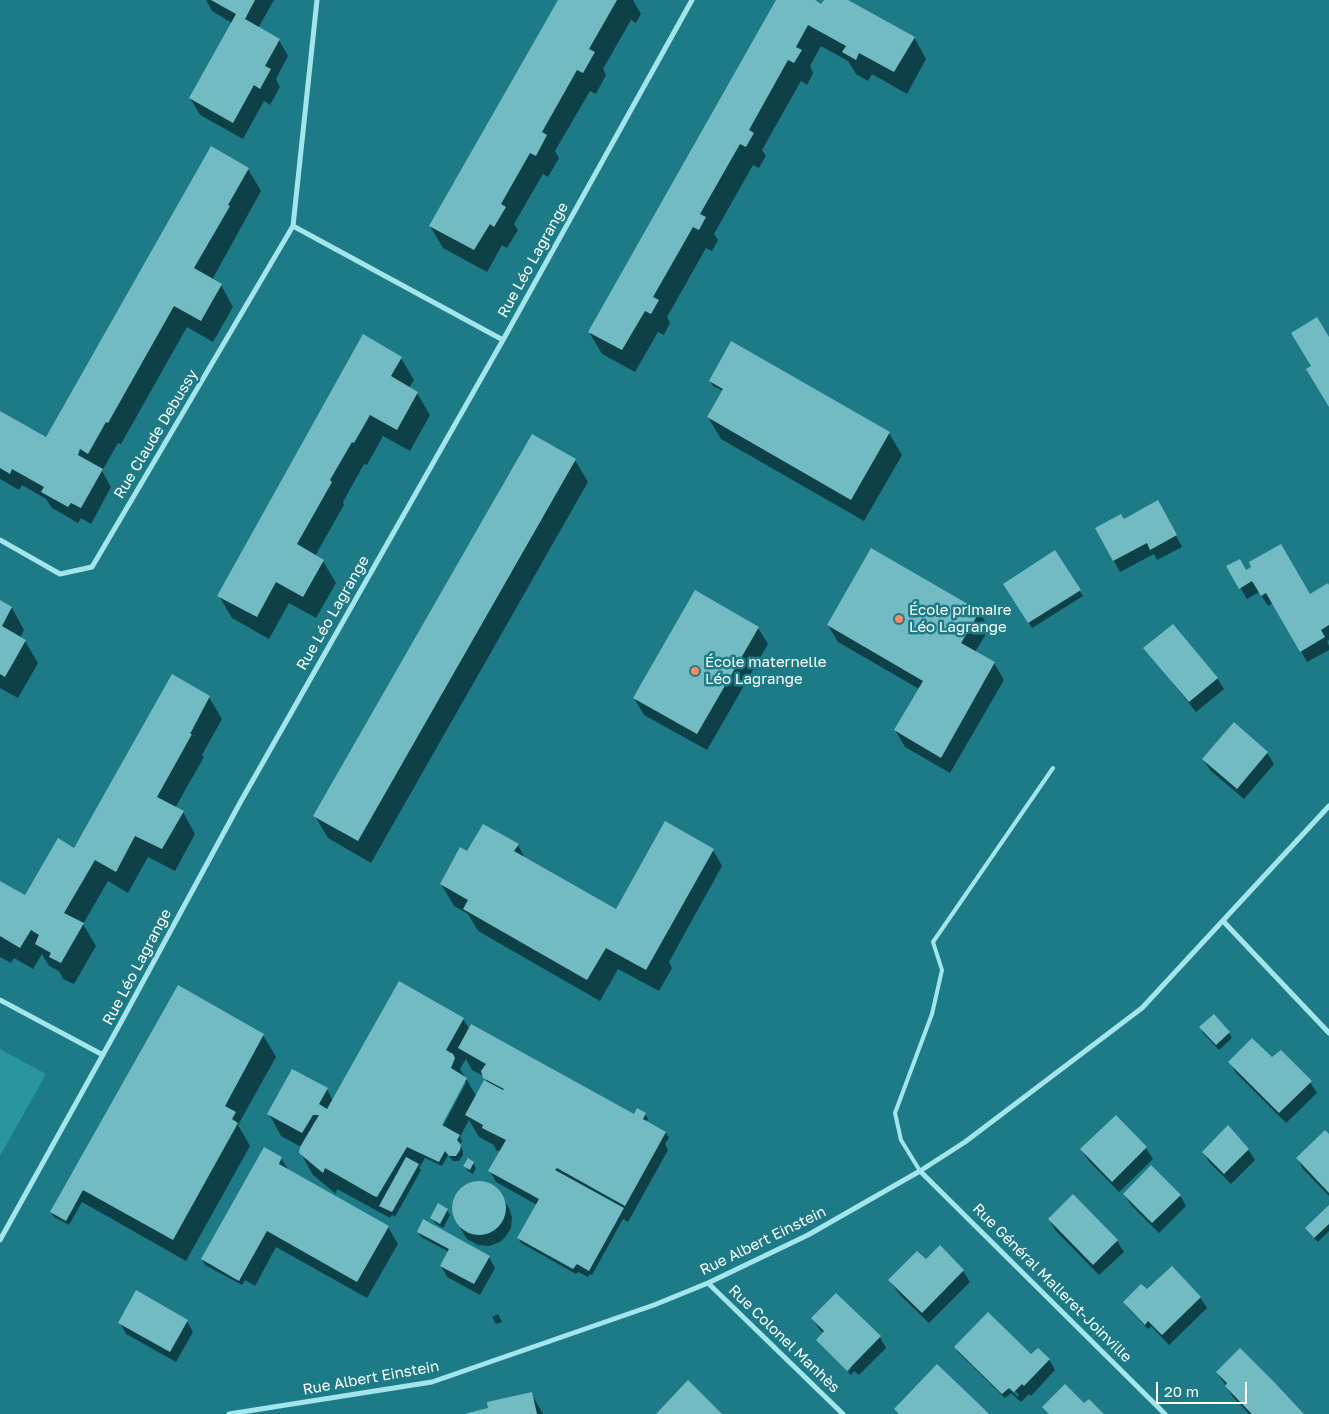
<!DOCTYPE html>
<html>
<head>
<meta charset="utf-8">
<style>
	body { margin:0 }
	#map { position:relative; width:1329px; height:1414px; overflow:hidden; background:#1c7b86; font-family:"Golos Text",sans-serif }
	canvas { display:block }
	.scale { position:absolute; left:1156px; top:1382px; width:91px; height:22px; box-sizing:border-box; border:2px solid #fff; border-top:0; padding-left:6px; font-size:15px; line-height:18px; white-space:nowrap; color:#fff; -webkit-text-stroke:4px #1c7b86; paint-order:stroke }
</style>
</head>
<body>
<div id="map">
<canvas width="1329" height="1414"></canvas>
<div class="scale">20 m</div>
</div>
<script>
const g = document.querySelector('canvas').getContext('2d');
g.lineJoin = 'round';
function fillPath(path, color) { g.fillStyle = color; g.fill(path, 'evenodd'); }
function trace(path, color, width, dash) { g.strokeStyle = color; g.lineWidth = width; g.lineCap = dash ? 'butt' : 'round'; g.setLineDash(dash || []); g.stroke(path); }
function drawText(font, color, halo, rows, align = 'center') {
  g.font = font + ' "Golos Text",sans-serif'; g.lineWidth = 5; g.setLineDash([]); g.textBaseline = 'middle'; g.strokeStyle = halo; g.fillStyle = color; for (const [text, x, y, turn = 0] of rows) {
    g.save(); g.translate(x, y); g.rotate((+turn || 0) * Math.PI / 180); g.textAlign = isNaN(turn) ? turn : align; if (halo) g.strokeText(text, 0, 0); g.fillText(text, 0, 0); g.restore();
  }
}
fillPath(new Path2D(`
	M0,1049L46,1074L0,1156Z`), '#2895a1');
fillPath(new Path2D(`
	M206,0H274L258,28L279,40L288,56L276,79L280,87L270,105L264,101L243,139L200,115L190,98L232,23L212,11Z
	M560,0H633L641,14L636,23L631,20L603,69L606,75L596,94L590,91L555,151L559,158L548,177L543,174L514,224L518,230L507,248L502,245L487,272L443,248L430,226Z
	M777,0H813L822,5L825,0H845L914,37L926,59L907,94L872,74L868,81L856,74L848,61L821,46L810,66L813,73L807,85L801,81L762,150L766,156L759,168L753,165L714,234L718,240L712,251L706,248L667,317L670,323L664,335L658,332L635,372L602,354L589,332Z
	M248,169L261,191L212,280L221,285L233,307L213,342L187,327L121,444L118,443L102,471L111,487L91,524L81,518L78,523L52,508L46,499L22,485L19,490L0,479V412L49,441Z
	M401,358L414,380L409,388L417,393L430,415L410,451L383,436L367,465L364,464L343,502L344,505L315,556L323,561L336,583L316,618L289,603L269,639L232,618L219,596Z
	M710,381L889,433L902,455L864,521L721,439L708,417L723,391L713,386Z
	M575,460L588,482L371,863L328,838L315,816Z
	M1164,513L1182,547L1157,560L1154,554L1120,572L1096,529L1124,520Z
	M872,550L980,612L989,629L975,652L994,663L1004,680L950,773L905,747L895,730L919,689L838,642L828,625Z
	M1228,567L1245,571L1309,596L1329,587V640L1327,641L1329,646V650L1307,662L1273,603L1268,606L1259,592L1247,599Z
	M1076,585L1083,596L1032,628L1011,595Z
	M0,601L12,608L24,630L20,638L25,641L38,663L18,698L0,688Z
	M758,628L768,644L707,750L644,715L634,698Z
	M1217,678L1224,689L1196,712L1175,686L1171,679Z
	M209,697L222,719L202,755L204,757L175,808L183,812L195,834L175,871L148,857L128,893L108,881L83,924L96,946L74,984L63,979L59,971L49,966L42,954L33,969L14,958L11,963L0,957V883L25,897L75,850Z
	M1267,753L1274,764L1244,799L1210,770L1203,759Z
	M518,845L525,859L615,910L713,850L722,866L669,962L672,968L659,991L618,969L600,1001L478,931L468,914L454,906L441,884L468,853Z
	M463,1019L470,1030L637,1117L645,1114L648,1119L646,1122L666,1133L669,1138L665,1144L668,1150L628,1222L623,1219L592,1275L590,1274L588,1277L578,1272L576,1274L521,1243L518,1238L537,1205L496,1182L490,1171L501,1152L496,1150L494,1145L479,1137L469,1120L460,1137L462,1141L460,1145L463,1151V1155L459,1161H453L448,1155L442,1166L425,1158L419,1168L421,1170L395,1217L392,1215L390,1218L337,1189L336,1194L313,1175L300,1152L301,1147L281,1136L269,1114L327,1089L333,1101ZM466,1059L472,1070L485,1077L488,1084L477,1097L460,1069ZM464,1081L466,1083L443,1126H440Z
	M1201,1028L1229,1033L1232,1038L1219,1050L1203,1033Z
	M263,1035L276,1057L238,1125L250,1146L186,1261L82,1202L69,1225L54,1217L51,1212Z
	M1230,1062L1310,1082L1317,1093L1286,1123L1236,1073Z
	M1116,1117L1146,1148L1153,1159L1119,1192L1088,1160L1081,1149Z
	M1329,1136V1196L1303,1169L1297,1158Z
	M1248,1149L1255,1160L1231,1184L1210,1163L1203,1152Z
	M281,1158L289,1171L388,1227L398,1244L367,1298L276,1247L255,1286L245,1280L242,1285L205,1265L202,1259Z
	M473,1163L476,1168L473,1174L468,1171L465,1166Z
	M481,1182L488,1184L496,1188L509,1208L512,1217L511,1228L506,1236L500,1242L489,1246L478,1245L467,1239L454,1218L452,1206L455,1196L463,1188L472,1183Z
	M1124,1194L1180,1195L1186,1206L1159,1233L1131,1205Z
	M1073,1196L1117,1241L1124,1252L1099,1275L1055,1230L1049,1219Z
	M1329,1206V1231L1318,1242L1310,1234L1307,1229Z
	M447,1210L450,1215L443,1228L435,1223L432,1218Z
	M418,1232L489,1257L495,1268L480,1295L447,1277L441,1266L449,1252L421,1237Z
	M940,1247L963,1271L970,1282L929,1323L901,1296L889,1280L931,1266Z
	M1146,1290L1200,1297L1207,1308L1169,1345L1151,1326L1148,1329L1128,1308L1125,1303Z
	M498,1314L502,1322L496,1324L492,1317Z
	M988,1314L1031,1356L1038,1349L1049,1359L1055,1370L1031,1396L1029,1394L1021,1402L1011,1393L1005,1398L958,1352L955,1347ZM969,1346L1019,1395L1018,1397L969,1350Z
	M813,1318L880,1337L886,1348L859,1375L854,1371L851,1375L848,1372L851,1368L850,1366L846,1370L821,1345L818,1340L824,1334L819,1329Z
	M187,1321L193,1332L176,1362L126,1334L120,1323Z
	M1217,1372L1302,1414H1249L1233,1397Z
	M531,1393L543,1414H467L489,1409Z`), '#0007');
fillPath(new Path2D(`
	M211,0H255L245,19L280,39L265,66L271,69L260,89L254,85L233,123L189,98L236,14Z
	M558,0H617L589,49L595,52L583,73L577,70L542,132L547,135L536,156L530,153L501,204L506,207L494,227L490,224L474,250L429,226Z
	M776,0H815L821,4L824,0H848L915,37L894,72L859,53L856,60L842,52L846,46L808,25L796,47L802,50L794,63L788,60L749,130L754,133L746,147L740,144L700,214L706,217L699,230L693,227L653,297L659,300L651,314L645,311L622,350L588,332Z
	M211,146L249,168L228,205L230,206L194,268L222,284L201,321L174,306L108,423L106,422L88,454L80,449L78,455L103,469L81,508L71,503L68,507L41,492L44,487L12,469L10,474L0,468V411L46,437Z
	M1317,317L1329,337V407L1306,369L1311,366L1291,333Z
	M363,334L402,357L391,376L418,392L397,430L370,415L354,443L352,442L330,480L332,482L297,544L324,560L303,597L276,582L257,617L217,596Z
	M731,341L890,432L851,500L707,417L723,389L709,381Z
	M532,434L576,459L358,841L313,816Z
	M1158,500L1177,535L1150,550L1147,543L1113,561L1095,528L1121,514L1124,519Z
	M1281,544L1310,594L1328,583L1329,585V625L1321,630L1325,637L1300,652L1266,593L1261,596L1252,581L1239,589L1226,566L1240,559L1246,570L1251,567L1249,562Z
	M871,548L980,611L961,643L995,662L941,758L894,730L923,681L827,625Z
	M1055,550L1081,590L1028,623L1003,584Z
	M695,590L759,627L697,734L633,698Z
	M0,600L12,607L2,626L26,640L5,677L0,674Z
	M1173,624L1218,678L1189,702L1143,648Z
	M172,674L210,696L190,734H192L157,797L184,811L162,849L135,836L116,872L95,860L64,913L84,923L61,963L49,957L51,953L35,944L39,935L31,930L20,948L0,936V881L25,895L58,838L74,848Z
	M1234,722L1268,752L1237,789L1202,759Z
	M665,821L714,849L646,970L606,948L587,980L463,909L468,900L440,884L460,847L467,851L483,824L519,844L514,851L616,909Z
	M399,981L464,1018L446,1050L453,1054L455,1058L451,1068L467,1078L442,1125L460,1135L457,1140L461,1145L460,1150L456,1156H449L445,1151L439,1162L407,1147L377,1197L374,1196L325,1168L323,1173L299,1153L300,1147L319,1115H313L302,1133L267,1114L292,1069L328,1088L319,1104L327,1109Z
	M178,985L264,1034L225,1106L236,1112L232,1119L238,1123L173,1240L83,1190L66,1221L50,1212Z
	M1214,1014L1230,1032L1216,1045L1199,1027Z
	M471,1024L634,1114L637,1108L646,1113L643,1119L666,1132L625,1206L557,1168L555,1170L624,1208L589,1271L577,1264L573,1269L517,1238L539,1199L488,1171L506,1140L482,1128L483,1125L465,1115L484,1080L503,1090L504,1089L483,1078L481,1071L486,1064L458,1048Z
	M1252,1038L1272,1057L1281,1050L1312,1081L1279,1113L1228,1062Z
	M1116,1115L1147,1147L1112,1182L1080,1149Z
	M1228,1125L1249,1149L1224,1174L1202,1152Z
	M1325,1130L1329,1134V1193L1296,1158Z
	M264,1147L282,1157L279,1164L389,1226L357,1282L267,1231L239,1281L201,1259Z
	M406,1157L419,1164L392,1212L379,1206Z
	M468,1158L474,1162L470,1170L463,1166Z
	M1151,1165L1181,1195L1152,1223L1123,1194Z
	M452 1208a27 27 0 1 1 54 0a27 27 0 1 1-54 0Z
	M1073,1194L1118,1240L1093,1265L1048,1219Z
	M438,1203L448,1209L440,1224L430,1218Z
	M1329,1205V1224L1314,1238L1305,1228Z
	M423,1219L490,1256L474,1284L440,1266L449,1249L417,1232Z
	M940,1245L964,1270L922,1313L888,1280L917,1251L926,1259Z
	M1172,1266L1201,1297L1162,1335L1148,1321L1145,1325L1123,1302L1141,1284L1147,1289Z
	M136,1290L188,1320L170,1352L118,1323Z
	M836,1293L881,1336L847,1371L816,1340L824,1331L811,1318Z
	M988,1312L1031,1354L1038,1348L1050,1359L1024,1386L1022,1384L1014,1392L1009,1388L1002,1394L954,1347Z
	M1240,1348L1274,1382L1304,1414H1252L1247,1409L1225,1386L1227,1383L1216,1372Z
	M937,1364L983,1408L989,1414H899L894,1409Z
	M688,1380L722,1414H656Z
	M1065,1384L1084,1403L1089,1399L1104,1414H1049L1042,1407Z
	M532,1392L537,1414H464L488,1408L487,1402Z`), '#73bbc3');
trace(new Path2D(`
	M920,1171L901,1140L895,1113L932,1014L942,970L933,942L1053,768`), '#a4e5eb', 4);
trace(new Path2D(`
	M293,226L503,340
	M0,540L60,574L92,567L293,226L317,0
	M1223,921L1329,1033
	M0,1000L103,1055
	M920,1171L1165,1414
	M0,1240L120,1024L241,801L503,340L692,0
	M708,1283L843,1414
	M229,1414L432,1382L654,1305L708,1283L808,1235L920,1171L965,1142L1142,1008L1329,806`), '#a4e5eb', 5);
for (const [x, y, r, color] of [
	[899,619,5,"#fc8961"],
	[695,671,5,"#fc8961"]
]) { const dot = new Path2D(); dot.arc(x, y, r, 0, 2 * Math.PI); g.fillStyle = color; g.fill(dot); trace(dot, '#1c7b86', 2); }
drawText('15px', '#fff', '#1c7b86', [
	["Rue Léo Lagrange",533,260,-61],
	["Rue Claude Debussy",156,434,-59],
	["Rue Léo Lagrange",333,613,-60],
	["Rue Léo Lagrange",137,967,-62],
	["Rue Albert Einstein",763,1241,-26],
	["Rue Général Malleret-Joinville",1052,1283,45],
	["Rue Colonel Manhès",784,1339,44],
	["Rue Albert Einstein",371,1378,-10]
]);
drawText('15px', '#fff', '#1c7b86', [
	["École primaire",909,610],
	["Léo Lagrange",909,627],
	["École maternelle",705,662],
	["Léo Lagrange",705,679]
], 'left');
</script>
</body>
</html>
